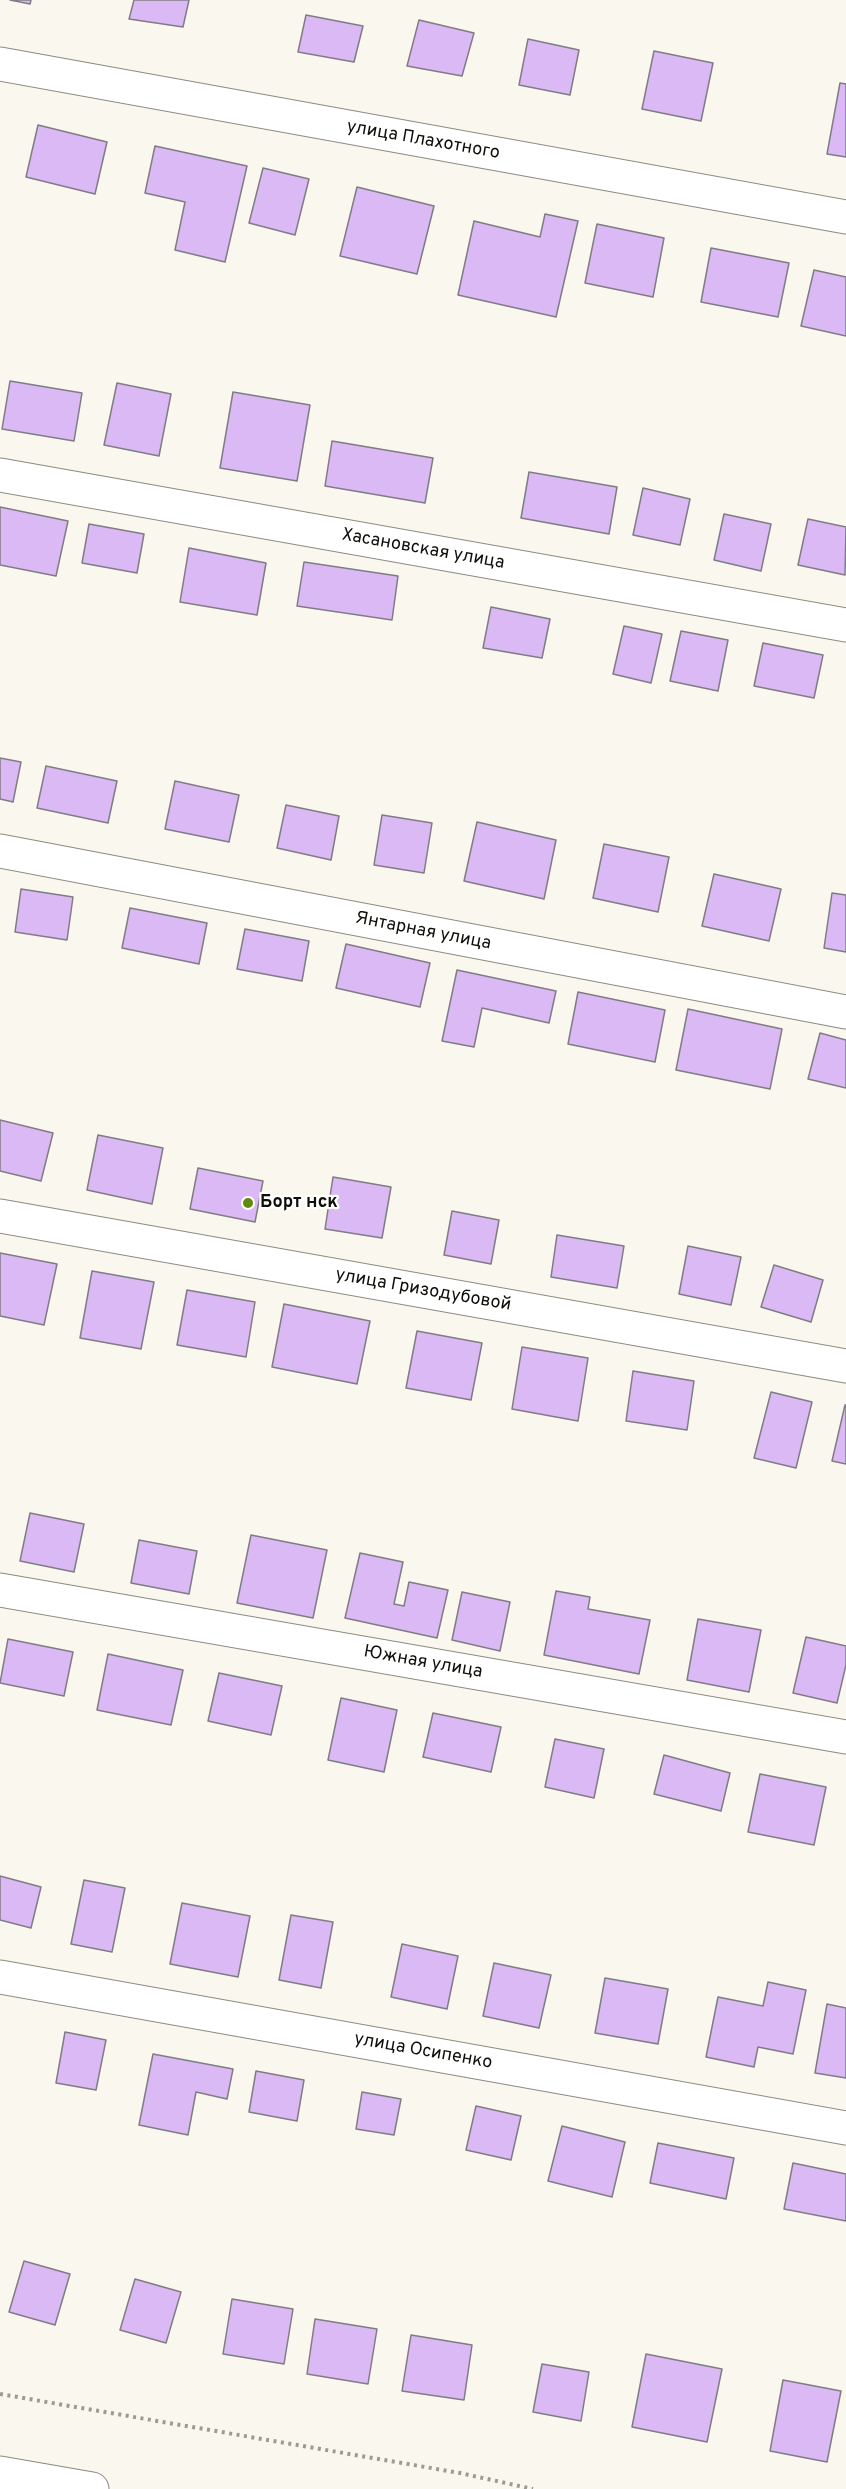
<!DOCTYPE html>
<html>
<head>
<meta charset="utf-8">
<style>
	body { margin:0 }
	canvas { display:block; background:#faf8ee }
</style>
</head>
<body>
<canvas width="846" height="2489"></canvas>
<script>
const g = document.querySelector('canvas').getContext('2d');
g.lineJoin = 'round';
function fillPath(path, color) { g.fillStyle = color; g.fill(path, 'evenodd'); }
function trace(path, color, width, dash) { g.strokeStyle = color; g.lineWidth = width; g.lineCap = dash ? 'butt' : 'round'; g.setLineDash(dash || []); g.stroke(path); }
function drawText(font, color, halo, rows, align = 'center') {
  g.font = font + ' Overpass,sans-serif'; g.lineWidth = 4.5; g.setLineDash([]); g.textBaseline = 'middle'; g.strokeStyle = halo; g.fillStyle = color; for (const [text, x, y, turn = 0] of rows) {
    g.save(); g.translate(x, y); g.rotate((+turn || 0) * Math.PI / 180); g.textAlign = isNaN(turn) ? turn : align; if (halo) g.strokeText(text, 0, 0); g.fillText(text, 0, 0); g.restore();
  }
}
const building = new Path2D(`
	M10,0H31L30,4Z
	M134,0H189L183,27L129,19Z
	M306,15L363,26L354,62L298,52Z
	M419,20L474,33L462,76L407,66Z
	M528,39L579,50L570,95L519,85Z
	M654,51L713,63L701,121L642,109Z
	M840,83L846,84V157L827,154Z
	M38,125L107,142L95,194L26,177Z
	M155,146L247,166L225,262L175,250L185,202L145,193Z
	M263,168L309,179L295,235L249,223Z
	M357,187L434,206L417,274L340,256Z
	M545,214L578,221L556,317L458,295L474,221L540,237Z
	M597,224L664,238L653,297L585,283Z
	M711,248L789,263L778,317L701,302Z
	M814,270L846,277V336L801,326Z
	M10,381L82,393L74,441L2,429Z
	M117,383L171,394L159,456L104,445Z
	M233,392L310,405L297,481L220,468Z
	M332,441L433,458L425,503L325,486Z
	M529,472L617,487L609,534L521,518Z
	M643,488L690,499L680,545L633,535Z
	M0,507L68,521L56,576L0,565Z
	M724,514L771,524L761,571L714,560Z
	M808,519L846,527L845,575L798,565Z
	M89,524L144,534L137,573L82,563Z
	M189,548L266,563L257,615L180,602Z
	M304,562L398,576L392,620L297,606Z
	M491,607L550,619L542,658L483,648Z
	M624,626L662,634L651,683L613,674Z
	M681,631L728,640L718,691L670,681Z
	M763,643L823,655L814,698L754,686Z
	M0,758L21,762L13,802L0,799Z
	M46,766L117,781L108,823L37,808Z
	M175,781L239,795L229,842L165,829Z
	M286,805L339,816L331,860L277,848Z
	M382,815L432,823L424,873L374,865Z
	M477,822L556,840L544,899L464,881Z
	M604,844L669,857L658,912L593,898Z
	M714,874L781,889L769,941L702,926Z
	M21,889L73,897L67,940L15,932Z
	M832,893L846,895V952L824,948Z
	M130,908L207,923L199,964L122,948Z
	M245,929L309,941L302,981L237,969Z
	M346,944L430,963L420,1007L336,988Z
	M457,970L556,991L549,1023L482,1008L474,1047L442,1041Z
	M578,992L665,1010L655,1062L568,1044Z
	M688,1009L782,1029L770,1089L676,1070Z
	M820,1033L846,1040V1088L808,1079Z
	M0,1120L53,1133L41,1181L0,1171Z
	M98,1135L163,1148L152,1204L87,1190Z
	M198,1168L263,1181L255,1222L190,1209Z
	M333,1177L391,1187L382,1238L325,1229Z
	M452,1211L499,1220L491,1264L444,1255Z
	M557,1235L624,1246L617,1288L551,1277Z
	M688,1246L741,1257L731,1305L679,1294Z
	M0,1253L57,1264L44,1325L0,1316Z
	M774,1265L823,1280L811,1322L761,1307Z
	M92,1271L154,1282L141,1349L80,1338Z
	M187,1290L255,1302L246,1357L177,1345Z
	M284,1304L370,1321L357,1384L272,1367Z
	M417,1331L482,1343L471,1400L406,1388Z
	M522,1347L588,1358L578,1421L512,1409Z
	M633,1371L694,1381L687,1430L626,1421Z
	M771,1392L812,1402L796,1468L754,1458Z
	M845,1405H846V1464L832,1461Z
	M30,1513L84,1524L74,1572L20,1561Z
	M251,1535L327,1550L313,1618L237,1603Z
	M139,1540L197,1551L189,1594L131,1583Z
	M360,1553L403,1562L394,1604L404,1606L409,1582L448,1590L437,1638L345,1618Z
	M556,1591L590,1597L588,1609L650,1620L639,1674L544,1655Z
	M462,1592L510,1602L500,1651L452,1640Z
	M698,1619L761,1630L749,1692L687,1680Z
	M806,1637L846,1646V1665L837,1703L793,1693Z
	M8,1639L73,1652L64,1696L0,1683Z
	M108,1654L183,1670L171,1725L97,1710Z
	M219,1673L282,1686L271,1735L208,1721Z
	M341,1698L397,1710L384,1772L328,1760Z
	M433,1713L501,1727L491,1772L423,1757Z
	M555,1739L604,1749L594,1798L545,1787Z
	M664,1755L730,1773L721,1811L654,1794Z
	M760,1774L826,1787L814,1845L748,1832Z
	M0,1876L41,1887L31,1928L0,1920Z
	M84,1880L125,1888L112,1952L71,1944Z
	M182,1903L250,1916L238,1977L170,1964Z
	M291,1915L333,1922L321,1988L279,1980Z
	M402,1944L458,1956L447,2009L391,1997Z
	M494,1963L551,1975L539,2028L483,2016Z
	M605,1978L668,1989L658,2044L595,2033Z
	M768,1982L806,1990L793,2054L758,2047L754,2067L706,2057L718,1997L763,2006Z
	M827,2004L846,2008V2078L815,2073Z
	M65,2032L106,2040L96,2090L56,2083Z
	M153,2054L233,2069L227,2099L196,2092L188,2135L139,2125Z
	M256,2071L304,2080L297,2121L249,2112Z
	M362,2092L401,2099L394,2135L356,2129Z
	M476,2106L521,2116L511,2160L466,2150Z
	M562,2126L625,2142L612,2197L548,2181Z
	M658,2143L734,2158L726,2199L650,2183Z
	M793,2163L846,2174V2221L784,2209Z
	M24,2261L70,2274L55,2325L9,2312Z
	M135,2279L181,2292L166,2343L120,2330Z
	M232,2299L293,2309L284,2364L223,2354Z
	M315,2319L377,2329L368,2384L307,2374Z
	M411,2335L472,2345L464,2400L402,2391Z
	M646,2354L722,2369L707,2442L632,2427Z
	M542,2364L589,2372L581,2421L533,2412Z
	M783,2380L841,2391L827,2462L770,2451Z`);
fillPath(building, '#dab9f5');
trace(building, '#807c84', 1.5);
const street = new Path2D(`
	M0,64L846,217
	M0,475L846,625
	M0,851L846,1012
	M0,1216L846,1366
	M0,1590L846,1737
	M0,1977L846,2128`);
const secondary = new Path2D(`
	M0,2473L92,2489`);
trace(street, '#8c8a81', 35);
trace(secondary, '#8c8a81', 35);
trace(new Path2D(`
	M0,2394L460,2473L533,2489`), '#9c9b93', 4, [3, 4.5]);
trace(street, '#fff', 33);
trace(secondary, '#fff', 33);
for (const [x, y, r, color] of [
	[248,1203,6,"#62880e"]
]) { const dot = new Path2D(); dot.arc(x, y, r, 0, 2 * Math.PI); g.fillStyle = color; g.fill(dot); trace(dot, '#fff', 2); }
drawText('18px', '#0e0e0a', '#fff', [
	["улица Плахотного",423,141,10],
	["Хасановская улица",423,550,10],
	["Янтарная улица",423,932,11],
	["улица Гризодубовой",423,1291,10],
	["Южная улица",423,1663,10],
	["улица Осипенко",423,2052,10]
]);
drawText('bold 18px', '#0e0e0a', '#fff', [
	["Борт нск",260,1203]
], 'left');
</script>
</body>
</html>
